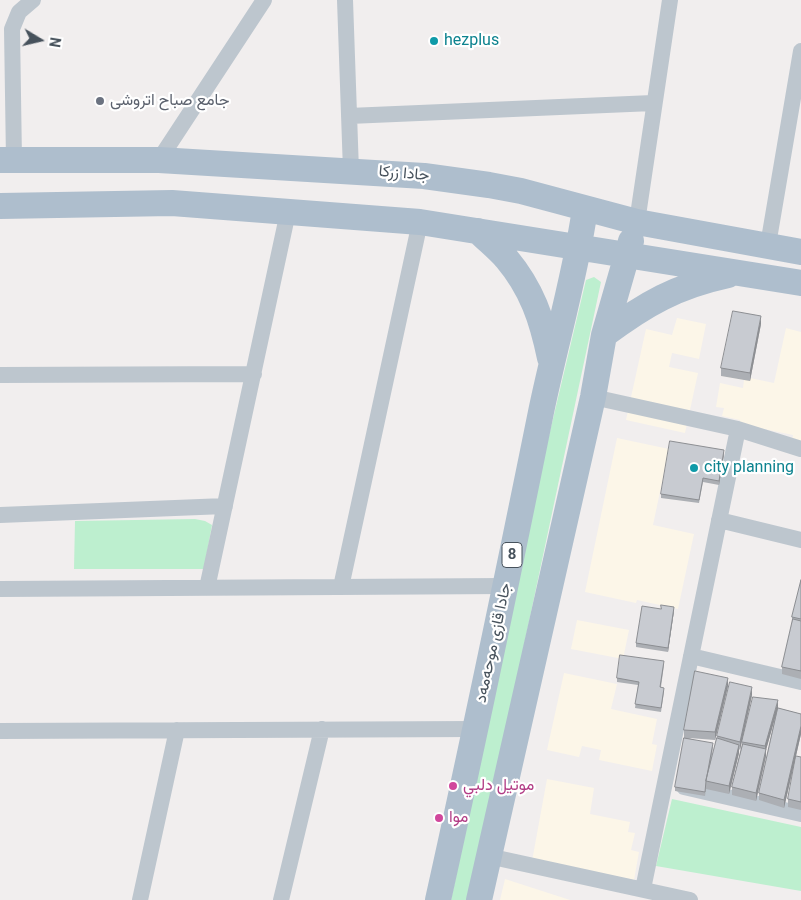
<!DOCTYPE html>
<html>
<head>
<meta charset="utf-8">
<style>
	body { margin:0 }
	#map { position:relative; width:801px; height:900px; overflow:hidden; background:#f1eeee; font-family:Roboto,sans-serif }
	canvas { display:block }
	.north { position:absolute; left:15px; top:15px; width:50px; height:50px; -webkit-text-stroke:4px #fff; paint-order:stroke; rotate:99deg; font-size:14px; font-weight:700; line-height:20px; text-align:center; color:#47525c }
	.north::after { content:''; display:block; margin:auto; width:18px; height:22px; background:#47525c; clip-path:polygon(50% 0,100% 100%,50% 72%,0 100%) }
</style>
</head>
<body>
<div id="map">
<canvas width="801" height="900"></canvas>
<div class="north">N</div>
</div>
<script>
const g = document.querySelector('canvas').getContext('2d');
g.lineJoin = 'round';
function fillPath(path, color) { g.fillStyle = color; g.fill(path, 'evenodd'); }
function trace(path, color, width, dash) { g.strokeStyle = color; g.lineWidth = width; g.lineCap = dash ? 'butt' : 'round'; g.setLineDash(dash || []); g.stroke(path); }
function drawText(font, color, halo, rows, align = 'center') {
  g.font = font + ' Roboto,Vazirmatn,sans-serif'; g.lineWidth = 4.5; g.setLineDash([]); g.textBaseline = 'middle'; g.strokeStyle = halo; g.fillStyle = color; for (const [text, x, y, turn = 0] of rows) {
    g.save(); g.translate(x, y); g.rotate((+turn || 0) * Math.PI / 180); g.textAlign = isNaN(turn) ? turn : align; if (halo) g.strokeText(text, 0, 0); g.fillText(text, 0, 0); g.restore();
  }
}
fillPath(new Path2D(`
	M677,318L706,324L699,359L672,353L669,367L698,373L685,433L626,420L646,329L672,335Z
	M761,324L750,378L774,383L786,328L801,332V445L792,443L793,435L740,424V420L722,416L724,408L716,407L720,383L743,388L744,380L721,376Z
	M617,438L669,449L653,525L694,534L678,609L637,600L636,603L585,592Z
	M577,620L629,630L623,659L571,649Z
	M564,673L617,684L611,709L657,719L652,744L657,745L652,771L599,760L601,750L582,746L579,757L547,750Z
	M547,779L594,788L590,814L630,822L628,832L635,833L631,850L639,852L634,880L532,861Z
	M505,879L570,900H500Z`), '#fcf6e8');
fillPath(new Path2D(`
	M594,277L601,282L470,900H451L542,465L586,280Z
	M195,519L205,521L212,525L204,569H74L75,521Z
	M672,799L801,827V891L656,866Z`), '#bdefcf');
trace(new Path2D(`
	M345,0L351,171
	M349,116L653,103
	M14,160L12,29L19,12L33,0
	M159,160L264,0
	M637,222L670,0
	M768,245L801,51
	M0,375L254,374
	M593,397L738,429L801,449
	M0,515L225,506
	M719,520L801,540
	M341,587L420,222
	M207,588L288,212
	M0,589L505,586
	M691,656L801,682
	M0,731L476,729
	M684,787L801,814
	M488,856L690,900
	M643,889L738,429
	M140,900L177,730
	M281,900L322,729`), '#bdc6ce', 16);
trace(new Path2D(`
	M0,160H159L424,176L489,185L521,191L637,222L801,252
	M0,206L172,203L420,222L801,283
	M478,231C487,240 498,249 506,258C532,289 542,319 550,358
	M604,335C645,304 677,286 728,275
	M438,900C474,738 508,575 541,412C555,344 575,278 585,209
	M479,900L593,397L604,335L631,241`), '#aebecd', 26);
fillPath(new Path2D(`
	M761,324L750,381L721,376V368Z
	M724,454L719,485L703,482L699,503L661,498V494Z
	M801,580V679L782,674V667L792,622V617Z
	M674,611L668,652L636,647V643Z
	M664,665L661,687L664,692L661,712L635,708L638,685L617,682V678Z
	M728,686L715,740L689,738L713,747L711,762L717,736L752,695L740,750L739,749V753L729,794L706,789L705,796L675,791V787L684,738V730Z
	M778,708L801,714V734L784,808L759,800V793L777,709L766,750V756L756,801L732,795V787L742,745V742Z
	M801,757V810L788,807V799Z`), '#acafb4');
fillPath(new Path2D(`
	M761,316V324L750,381V373Z
	M724,450V454L719,485V481Z
	M674,607V611L668,652V648Z
	M728,678V686L715,740V732Z
	M752,687V695L740,750V742Z
	M778,700V708L766,750V756L756,801V793L765,754V746Z
	M801,726V734L784,808V800Z
	M739,745V753L729,794V786Z`), '#8c8e92');
const building = new Path2D(`
	M733,311L761,316L750,373L721,368Z
	M670,441L724,450L719,481L703,478L699,500L661,494Z
	M801,580V619L792,617Z
	M661,605L674,607L668,648L636,643L642,606L661,609Z
	M793,619L801,621V671L782,667Z
	M620,655L664,661L660,687L664,688L661,708L635,704L639,682L617,678Z
	M695,671L728,678L715,732L684,730Z
	M730,682L752,687L740,742L717,736Z
	M753,697L778,700L765,746L742,742Z
	M778,708L801,714V726L784,800L759,793Z
	M684,738L713,743L706,781L705,792L675,787Z
	M717,738L739,745L729,786L706,781Z
	M743,744L766,749L756,793L732,787Z
	M796,756L801,757V802L788,799Z`);
fillPath(building, '#c8cbd1');
trace(building, '#8c8e92', 1);
for (const [x, y, r, color] of [
	[434,41,5,"#0f9aa8"],
	[100,101,5,"#6b7280"],
	[694,468,5,"#0f9aa8"],
	[453,786,5,"#d1479c"],
	[439,818,5,"#d1479c"]
]) { const dot = new Path2D(); dot.arc(x, y, r, 0, 2 * Math.PI); g.fillStyle = color; g.fill(dot); trace(dot, '#fff', 2); }
for (const [x, y, w] of [
	[512,555,20]
]) { const box = new Path2D(); box.roundRect(x - w / 2, y - 12.5, w, 25, 4); g.fillStyle = '#fff'; g.fill(box); trace(box, '#47525c', 1); }
drawText('bold 15px', '#47525c', null, [
	["8",512,555]
]);
drawText('16px', '#0d838f', '#fff', [
	["hezplus",444,41],
	["city planning",704,468]
], 'left');
drawText('16px', '#5b616d', '#fff', [
	["جامع صباح اتروشى",110,101]
], 'left');
drawText('16px', '#47525c', '#fff', [
	["جادا زرکا",404,174,5],
	["جادا قازی موحەمەد",494,643,-78]
]);
drawText('16px', '#b23c85', '#fff', [
	["موتيل دلبي",463,786],
	["موا",449,818]
], 'left');
</script>
</body>
</html>
